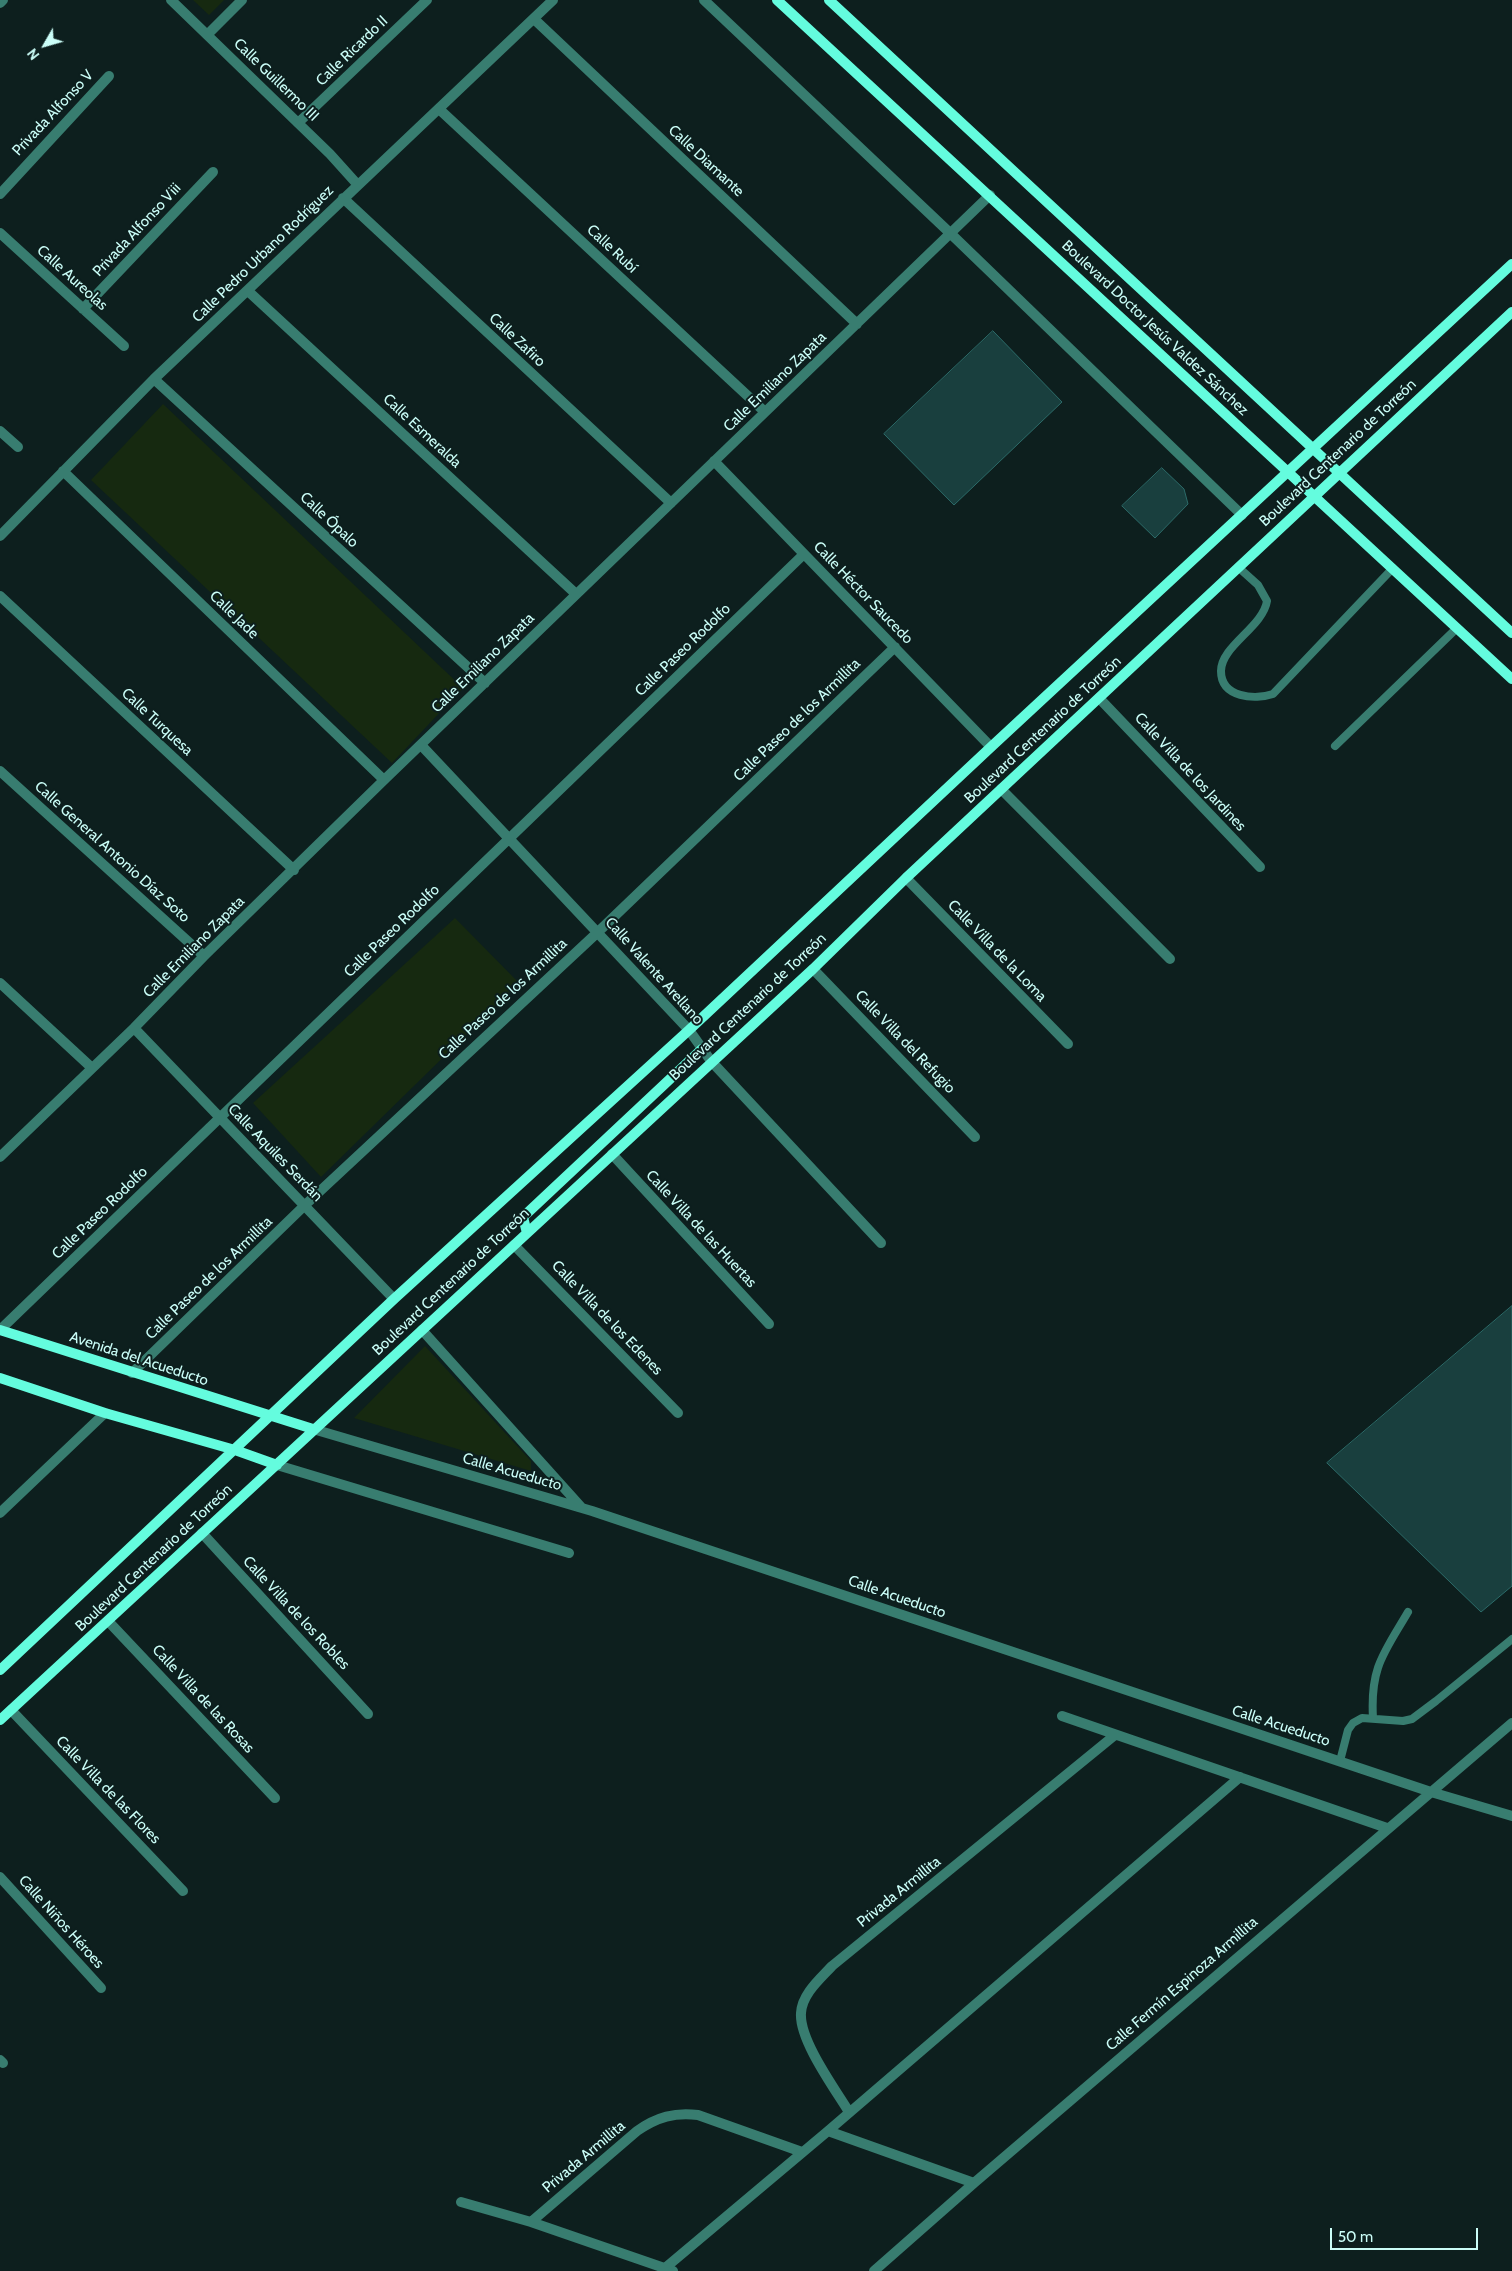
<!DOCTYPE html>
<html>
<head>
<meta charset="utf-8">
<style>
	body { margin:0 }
	#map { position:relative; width:1512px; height:2271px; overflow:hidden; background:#0d1f1e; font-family:Cabin,sans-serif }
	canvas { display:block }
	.north { position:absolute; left:20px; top:20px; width:50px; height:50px; -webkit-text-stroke:4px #0d1f1e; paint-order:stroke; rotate:232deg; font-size:14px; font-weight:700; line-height:20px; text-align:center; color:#cbfef8 }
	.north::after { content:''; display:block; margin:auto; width:18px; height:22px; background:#cbfef8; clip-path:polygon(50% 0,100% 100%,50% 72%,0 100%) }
	.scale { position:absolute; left:1330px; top:2228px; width:148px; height:22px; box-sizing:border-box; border:2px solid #cbfef8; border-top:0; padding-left:6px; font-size:15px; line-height:18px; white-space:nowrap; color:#cbfef8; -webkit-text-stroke:4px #0d1f1e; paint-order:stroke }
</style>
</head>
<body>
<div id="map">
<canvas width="1512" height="2271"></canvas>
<div class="north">N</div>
<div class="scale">50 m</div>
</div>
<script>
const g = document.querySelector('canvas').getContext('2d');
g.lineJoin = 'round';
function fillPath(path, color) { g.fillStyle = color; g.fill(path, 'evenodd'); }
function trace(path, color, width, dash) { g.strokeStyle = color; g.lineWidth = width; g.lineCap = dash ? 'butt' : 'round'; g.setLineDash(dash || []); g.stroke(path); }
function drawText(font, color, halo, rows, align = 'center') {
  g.font = font + ' Cabin,sans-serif'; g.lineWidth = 4; g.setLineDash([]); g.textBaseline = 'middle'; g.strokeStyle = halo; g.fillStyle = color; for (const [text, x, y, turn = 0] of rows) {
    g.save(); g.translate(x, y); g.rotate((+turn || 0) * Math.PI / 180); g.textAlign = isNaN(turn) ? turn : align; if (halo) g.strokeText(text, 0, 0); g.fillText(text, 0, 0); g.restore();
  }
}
fillPath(new Path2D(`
	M193,0H224L209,15Z
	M163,404L463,688L392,763L91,480Z
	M455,918L519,983L321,1177L253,1103Z
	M425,1346L531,1461V1471L354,1418Z`), '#162910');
const building = new Path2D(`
	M993,331L1062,402L954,505L884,434Z
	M1162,468L1184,489L1188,504L1155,538L1122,506Z
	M1512,1306V1586L1481,1612L1327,1463Z`);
fillPath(building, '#193f3e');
trace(building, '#2c6b69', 1);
trace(new Path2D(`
	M1238,567L1258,585L1267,601C1263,627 1221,646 1221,671C1221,698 1255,700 1273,694L1393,568
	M1335,746L1457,628
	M1373,1718C1370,1667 1384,1653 1408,1612
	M1340,1761L1348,1730L1353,1723L1362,1718L1403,1721L1412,1719L1436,1701L1512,1639`), '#387d70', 8);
trace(new Path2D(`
	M171,0L330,154L357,184
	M704,0L950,233L1242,515
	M0,3L3,0
	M534,19L857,324
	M208,34L242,0
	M439,109L765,412
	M298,123L427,0
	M0,194L109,76
	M343,198L671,503
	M0,233L124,346
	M248,291L576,594
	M83,309L213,172
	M154,379L485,683
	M0,431L18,447
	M714,461L991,747
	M63,471L384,780
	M0,536L154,379L553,0
	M0,596L294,870
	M1099,698L1260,867
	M421,745L689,1030L711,1061L881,1243
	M0,771L204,956
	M1001,789L1170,959
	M906,878L1068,1044
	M813,969L975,1137
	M0,983L92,1068
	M134,1028L394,1299
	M612,1154L769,1324
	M0,1157L134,1028L204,956L384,780L990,195
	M514,1245L678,1413
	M0,1330L804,554
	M422,1330L582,1508
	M132,1373L304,1206L598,932L895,647
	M313,1429L592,1511L1431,1792L1512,1816
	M277,1465L569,1553
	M0,1513L105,1413
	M202,1533L368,1714
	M108,1621L275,1798
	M11,1710L183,1891
	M1062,1716L1387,1828
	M0,1877L101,1988
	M0,2060L3,2063
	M849,2112C835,2089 799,2040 801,2013C802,1994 820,1979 832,1966L1115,1735
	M828,2131L974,2183
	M461,2202L531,2222L673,2271
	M531,2222L637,2131C657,2117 675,2112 698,2115L802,2152
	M665,2268L828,2131L1240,1777
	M874,2271L974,2183L1512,1723`), '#387d70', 10);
trace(new Path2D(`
	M777,0L1512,679
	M829,0L1512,633
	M527,1233L523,1217L702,1049
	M0,1330L313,1429
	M0,1378L105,1413L235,1450L277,1465
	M0,1670L394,1299L689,1030L991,747L1512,264
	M0,1720L813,969L906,878L1512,312`), '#64fcde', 10);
drawText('15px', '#cbfef8', '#0d1f1e', [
	["Calle Ricardo II",352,51,-44],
	["Calle Guillermo III",276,80,44],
	["Privada Alfonso V",53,113,-47],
	["Calle Diamante",706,161,43],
	["Privada Alfonso Viii",137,230,-47],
	["Calle Rubí",612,249,43],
	["Calle Pedro Urbano Rodríguez",263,254,-44],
	["Calle Aureolas",72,278,42],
	["Boulevard Doctor Jesús Valdez Sánchez",1155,328,43],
	["Calle Zafiro",517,340,43],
	["Calle Emiliano Zapata",775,382,-44],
	["Calle Esmeralda",422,431,43],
	["Boulevard Centenario de Torreón",1338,453,-43],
	["Calle Ópalo",329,520,43],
	["Calle Héctor Saucedo",863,593,46],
	["Calle Jade",234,615,44],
	["Calle Paseo Rodolfo",683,650,-44],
	["Calle Emiliano Zapata",483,663,-44],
	["Calle Paseo de los Armillita",797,720,-44],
	["Calle Turquesa",157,722,43],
	["Boulevard Centenario de Torreón",1043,730,-43],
	["Calle Villa de los Jardines",1190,772,47],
	["Calle General Antonio Díaz Soto",112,852,42],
	["Calle Paseo Rodolfo",392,931,-44],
	["Calle Emiliano Zapata",194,947,-45],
	["Calle Villa de la Loma",997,951,46],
	["Calle Valente Arellano",654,971,48],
	["Calle Paseo de los Armillita",503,999,-43],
	["Boulevard Centenario de Torreón",748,1007,-43],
	["Calle Villa del Refugio",905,1042,46],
	["Calle Aquiles Serdán",275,1153,46],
	["Calle Paseo Rodolfo",100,1213,-44],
	["Calle Villa de las Huertas",701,1229,47],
	["Calle Paseo de los Armillita",209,1278,-44],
	["Boulevard Centenario de Torreón",451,1282,-43],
	["Calle Villa de los Edenes",607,1318,46],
	["Avenida del Acueducto",139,1359,18],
	["Calle Acueducto",512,1472,16],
	["Boulevard Centenario de Torreón",154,1558,-43],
	["Calle Acueducto",897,1597,19],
	["Calle Villa de los Robles",296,1613,47],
	["Calle Villa de las Rosas",203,1699,47],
	["Calle Acueducto",1281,1726,18],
	["Calle Villa de las Flores",108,1790,46],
	["Privada Armillita",899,1892,-39],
	["Calle Niños Héroes",61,1922,48],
	["Calle Fermín Espinoza Armillita",1182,1984,-41],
	["Privada Armillita",584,2157,-40]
]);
</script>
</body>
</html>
